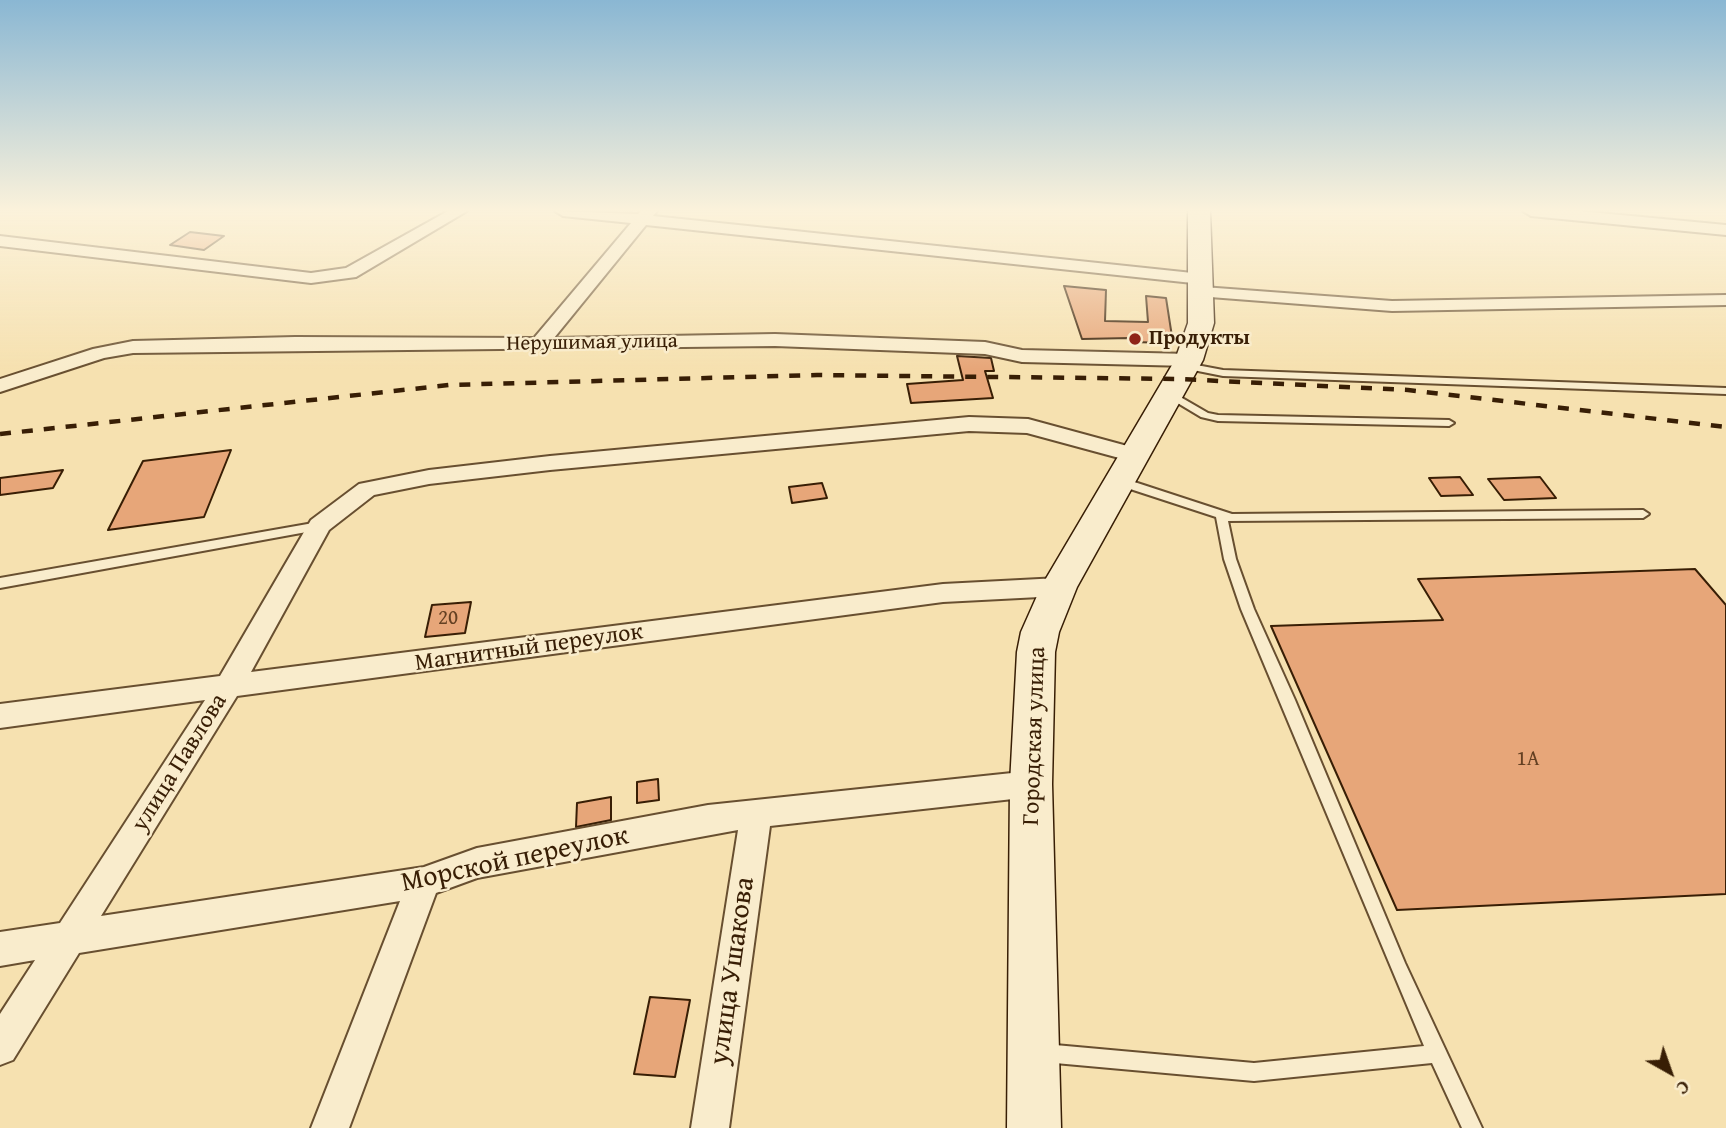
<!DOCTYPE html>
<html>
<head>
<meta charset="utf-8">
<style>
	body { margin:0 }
	#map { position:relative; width:1726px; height:1128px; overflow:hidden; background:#f6e1b0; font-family:"Gentium Book Plus",serif }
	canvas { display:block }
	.north { position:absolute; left:1635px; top:1037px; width:70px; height:70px; -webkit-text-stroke:5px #f9eccc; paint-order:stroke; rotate:140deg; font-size:19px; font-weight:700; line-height:28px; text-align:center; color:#381e05 }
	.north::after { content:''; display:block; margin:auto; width:24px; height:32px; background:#381e05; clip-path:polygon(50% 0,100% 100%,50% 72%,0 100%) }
</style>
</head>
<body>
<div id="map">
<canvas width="1726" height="1128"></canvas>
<div class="north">С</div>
</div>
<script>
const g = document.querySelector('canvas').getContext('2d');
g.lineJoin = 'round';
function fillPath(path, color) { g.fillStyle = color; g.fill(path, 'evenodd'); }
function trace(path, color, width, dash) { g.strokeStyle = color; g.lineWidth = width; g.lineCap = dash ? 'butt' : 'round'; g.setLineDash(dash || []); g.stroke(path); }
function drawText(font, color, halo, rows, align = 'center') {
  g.font = font + ' "Gentium Book Plus",serif'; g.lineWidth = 5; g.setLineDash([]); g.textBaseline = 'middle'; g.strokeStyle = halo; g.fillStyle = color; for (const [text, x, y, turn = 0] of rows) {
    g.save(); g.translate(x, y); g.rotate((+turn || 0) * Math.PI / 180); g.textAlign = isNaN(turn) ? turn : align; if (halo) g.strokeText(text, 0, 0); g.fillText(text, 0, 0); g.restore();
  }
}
const building = new Path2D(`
	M190,232L224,236L204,250L170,245Z
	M1064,286L1106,290L1105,321L1148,322L1146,296L1166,298L1173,343L1131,342L1130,338L1082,339Z
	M957,356L991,358L994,371H985L993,398L911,403L907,384L963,380Z
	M231,450L204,517L108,530L143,461Z
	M63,470L53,488L0,495V478Z
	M1460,477L1473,495L1441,496L1429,478Z
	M1540,477L1556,498L1504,500L1488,479Z
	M822,483L827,498L792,503L789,487Z
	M1695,569L1726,605V894L1397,910L1271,626L1443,620L1418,579Z
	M471,602L465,633L425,637L432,605Z
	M658,779L659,800L637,803V782Z
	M611,797V820L576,827L577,803Z
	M650,997L690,1000L675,1077L634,1074Z`);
fillPath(building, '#e7a679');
trace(building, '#381e05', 2);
const lane = new Path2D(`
	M1186,363L1223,370L1726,388V394L1223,376L1183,368L1181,366Z
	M1170,391L1208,413L1218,415L1449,420L1454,423L1449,426L1218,421L1201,417L1166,396V392Z
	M1119,477L1232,514L1643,510L1649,514L1643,518L1228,521L1236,559L1254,609L1295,700L1405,963L1482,1128H1462L1432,1063L1254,1081L1044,1062L1038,1059L1035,1053L1038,1047L1044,1044L1254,1063L1424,1046L1241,609L1224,559L1216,517L1115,484L1113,481L1115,478Z
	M319,522L323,523L325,526L323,529L0,588V578Z`);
const street = new Path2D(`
	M448,211H467L356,277L311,283L0,246V236L311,273L346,268Z
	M555,211L638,214L641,211H657L653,216L1202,274L1211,279L1202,284L646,225L554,338L775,334L985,342L1022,350L1189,354L1199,360L1189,366L1022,362L985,354L775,346L133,353L104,358L0,392V379L93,349L133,341L295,337L534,338L631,223L563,216Z
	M1523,211H1579L1726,225V235L1531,216Z
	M1203,287L1392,301L1726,295V305L1392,311L1197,296L1194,292L1197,288Z
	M969,417L1028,419L1142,450L1145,455L1134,462L1027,433L969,431L550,470L429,484L374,495L329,530L251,672L943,584L1059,578L1068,580L1072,587L1068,594L1059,596L943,602L237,696L101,916L424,867L477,848L708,805L1031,771L1042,775L1046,784L1042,793L1031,797L770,826L729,1128H691L738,830L477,878L436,893L349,1128H311L400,901L79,953L13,1060L0,1065V1014L35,960L0,966V932L60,923L205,700L0,728V704L220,676L311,520L359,484L429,470L550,456Z`);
const secondary = new Path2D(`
	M1188,211H1210L1214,323L1203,360L1077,587L1059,632L1055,652L1052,784L1061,1128H1007L1010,784L1017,652L1021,632L1041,587L1175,360L1188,323Z`);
trace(lane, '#684f30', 4);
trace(street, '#684f30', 4);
trace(secondary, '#381e05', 3);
fillPath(lane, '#f9eccc');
fillPath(street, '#f9eccc');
fillPath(secondary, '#f9eccc');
trace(new Path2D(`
	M0,434L449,385L817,375L1179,379L1408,390L1726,427`), '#381e05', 4.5, [11, 11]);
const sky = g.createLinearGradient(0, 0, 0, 369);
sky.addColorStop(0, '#8ab7d3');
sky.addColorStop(0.57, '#fbf2db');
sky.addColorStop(1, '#fbf2db00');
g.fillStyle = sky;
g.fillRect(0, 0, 1726, 369);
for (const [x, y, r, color] of [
	[1135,339,7,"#8f2418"]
]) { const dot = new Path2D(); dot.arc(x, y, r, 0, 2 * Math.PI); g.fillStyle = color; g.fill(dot); trace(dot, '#f9eccc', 2.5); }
drawText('bold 21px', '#381e05', '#f9eccc', [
	["Продукты",1149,339]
], 'left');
drawText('21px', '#381e05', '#f9eccc', [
	["Нерушимая улица",592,343,-1]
]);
drawText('21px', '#644022', null, [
	["20",448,619],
	["1А",1528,760]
]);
drawText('24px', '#381e05', '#f9eccc', [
	["Магнитный переулок",529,648,-8],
	["Городская улица",1035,736,-88],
	["улица Павлова",180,763,-58]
]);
drawText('28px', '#381e05', '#f9eccc', [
	["Морской переулок",515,860,-12],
	["улица Ушакова",733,971,-82]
]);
</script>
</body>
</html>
